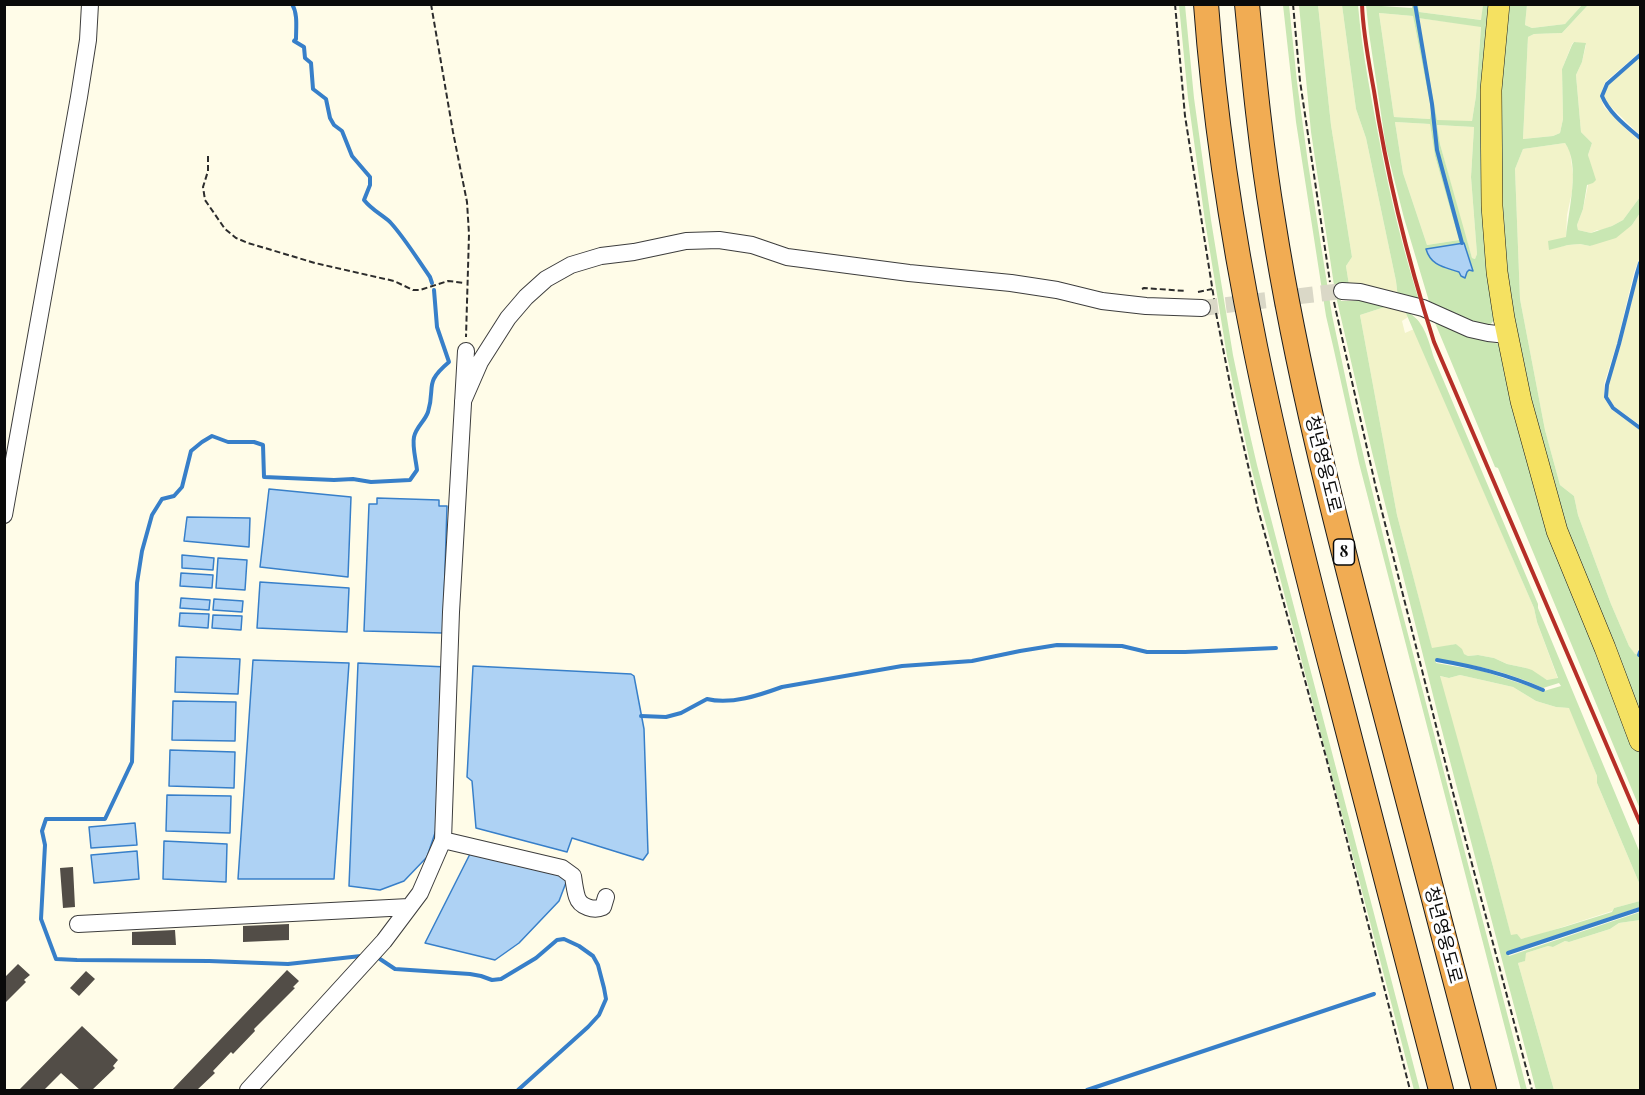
<!DOCTYPE html>
<html>
<head>
<meta charset="utf-8">
<style>
	body { margin:0 }
	#map { position:relative; width:1645px; height:1095px; overflow:hidden; background:#fffce8; font-family:"Playfair Display",serif }
	canvas { display:block }
	.frame { position:absolute; inset:0; border:6px solid #0a0a0a; pointer-events:none }
</style>
</head>
<body>
<div id="map">
<canvas width="1645" height="1095"></canvas>
<div class="frame"></div>
</div>
<script>
const g = document.querySelector('canvas').getContext('2d');
g.lineJoin = 'round';
function fillPath(path, color) { g.fillStyle = color; g.fill(path, 'evenodd'); }
function trace(path, color, width, dash) { g.strokeStyle = color; g.lineWidth = width; g.lineCap = dash ? 'butt' : 'round'; g.setLineDash(dash || []); g.stroke(path); }
function drawText(font, color, halo, rows, align = 'center') {
  g.font = font + ' "Playfair Display","Noto Sans KR",serif'; g.lineWidth = 6; g.setLineDash([]); g.textBaseline = 'middle'; g.strokeStyle = halo; g.fillStyle = color; for (const [text, x, y, turn = 0] of rows) {
    g.save(); g.translate(x, y); g.rotate((+turn || 0) * Math.PI / 180); g.textAlign = isNaN(turn) ? turn : align; if (halo) g.strokeText(text, 0, 0); g.fillText(text, 0, 0); g.restore();
  }
}
fillPath(new Path2D(`
	M1318,5H1342L1356,109L1366,138L1396,281L1398,298L1349,285L1346,266L1352,257L1331,125Z
	M1418,5H1483L1482,20L1419,12Z
	M1527,5H1582L1565,24L1532,28L1525,25Z
	M1588,5H1640V52L1605,82L1600,96L1604,107L1627,130L1640,141V197L1623,220L1612,226L1602,230H1597L1591,233L1578,230L1577,225L1583,209L1588,185L1589,161L1588,155L1592,143L1581,132L1576,75L1582,62L1586,45L1574,42L1572,44L1562,69L1563,119L1560,133L1553,136L1523,139L1528,37L1534,34L1562,33Z
	M1379,13L1413,16L1431,109L1430,119L1394,117Z
	M1418,18L1481,26L1476,96L1472,121H1437Z
	M1640,57V135L1608,104L1604,96L1608,85Z
	M1395,122L1430,124L1435,156L1459,240L1427,245L1403,173Z
	M1437,125L1474,127L1471,177L1477,254L1475,259L1472,258L1464,232L1440,144Z
	M1565,143L1570,151L1573,175L1572,192L1567,215L1566,238L1549,249L1568,245L1580,244L1590,246L1632,225L1640,213V257L1634,272L1617,343L1604,384V398L1612,410L1640,430V646L1637,654L1635,655L1629,646L1611,604L1578,515L1574,496L1560,485L1545,430L1520,299L1515,169L1523,149Z
	M1640,268V425L1615,407L1608,397V385L1621,344Z
	M1391,305L1405,311L1408,317L1402,321L1405,333L1414,329L1534,608L1537,622L1558,679L1547,680L1526,668L1507,664L1494,658L1478,655L1468,656L1463,654L1456,644L1432,649L1397,515L1360,315Z
	M1460,675L1513,687L1536,701L1556,707L1570,708L1597,776V783L1640,885V901L1614,908L1612,911L1538,935L1521,939L1511,936L1491,859L1439,676L1449,678Z
	M1640,920V1090H1554L1518,963L1524,961L1526,953L1548,946L1553,947L1565,941L1569,942L1610,929L1619,923Z`), '#f2f3c9');
fillPath(new Path2D(`
	M1179,5H1185L1194,98L1211,220L1233,355L1247,422L1257,465L1420,1090H1414L1251,467L1227,356L1205,221L1188,98Z
	M1283,5H1289L1297,82L1308,163L1332,315L1350,399L1365,462L1398,596L1527,1090H1521L1359,463L1333,346L1326,316L1296,122Z
	M1299,5H1318L1331,125L1352,257L1346,266L1349,285L1339,292L1341,301H1369L1391,305L1360,315L1397,515L1432,648L1456,644L1462,649L1464,654L1468,656L1478,655L1494,658L1507,664L1526,668L1532,670L1547,680L1558,678L1537,622L1534,608L1405,311C1424,319 1428,339 1434,358L1538,604V608L1640,853V885L1597,783V776L1569,708L1556,707L1536,701L1513,687L1460,675L1449,678L1440,676L1491,859L1511,935L1517,934L1521,939L1564,927L1612,912L1614,908L1640,901V907L1507,952L1509,956L1640,912V920L1619,923L1610,929L1569,942L1565,941L1553,947L1548,946L1526,953L1525,961L1518,963L1554,1090H1536L1440,723L1372,452L1335,292L1311,132ZM1435,659C1475,665 1506,671 1543,688L1559,683L1561,686L1544,691L1482,671L1436,663Z
	M1342,5H1358C1362,53 1372,101 1381,149C1391,201 1404,253 1420,304L1398,298L1396,281L1366,138L1356,109Z
	M1366,5L1412,8V5H1418L1419,12L1481,20L1483,5H1491L1495,317C1492,324 1490,326 1483,327L1431,308L1404,218L1386,147L1369,33ZM1379,13L1413,16L1431,109L1430,119L1394,117ZM1418,18L1481,27L1476,96L1472,121L1437,120ZM1395,122L1430,124L1435,156L1459,240L1427,245L1403,173ZM1437,125L1474,127L1471,177L1477,254L1475,259L1472,258L1440,144ZM1464,243L1472,271L1469,270L1461,276L1459,272L1445,268Z
	M1506,5H1527L1525,25L1532,28L1565,24L1582,5H1588L1562,33L1534,34L1528,37L1523,139L1553,136L1560,133L1563,119L1562,69L1572,45L1574,42L1586,43L1582,62L1576,75L1581,132L1592,143L1588,155L1596,180L1593,183L1587,185L1583,209L1577,225L1578,230L1591,233L1612,226L1623,220L1640,197V213L1632,225L1616,238L1590,246L1580,244L1568,245L1549,250L1548,241L1566,237C1568,212 1581,165 1565,143L1523,149L1515,169L1520,299L1545,430L1560,485L1574,496L1578,515L1611,604L1629,646L1635,654L1640,655V706L1636,705L1561,517L1537,435L1511,309L1501,226L1500,80Z
	M1433,318L1484,341L1500,344L1592,634L1640,751V809L1498,468L1495,467Z`), '#c9e7b3');
const water = new Path2D(`
	M1464,243L1473,271L1469,270L1467,272L1465,278L1461,276L1459,272C1444,267 1431,266 1426,249Z
	M269,489L351,497L348,577L260,567Z
	M377,498L439,500V506H447L443,633L364,631L369,504H377Z
	M187,517L250,518L249,547L184,541Z
	M182,555L214,558L213,570L182,568Z
	M218,558L247,560L245,590L216,588Z
	M181,573L213,575L212,588L180,586Z
	M260,582L349,588L347,632L257,628Z
	M181,598L210,600L209,610L180,608Z
	M214,599L243,601L242,612L213,610Z
	M180,613L209,614L208,628L179,626Z
	M213,615L242,616L241,630L212,628Z
	M176,657L240,659L238,694L175,692Z
	M253,660L349,663L334,879H238Z
	M358,663L447,667L436,830L427,857L404,881L380,890L349,886Z
	M473,666L631,674L634,676L644,729L648,853L643,860L572,838L567,852L476,828L472,781L467,777Z
	M173,701L236,702L235,741L172,740Z
	M170,750L235,752L234,788L169,786Z
	M167,795L231,796L230,833L166,831Z
	M135,823L137,845L91,848L89,827Z
	M164,841L227,844L226,882L163,879Z
	M472,850L558,870L567,880L559,901L519,943L495,960L425,943Z
	M137,851L139,879L94,883L91,855Z`);
fillPath(water, '#aed2f4');
trace(water, '#377fc9', 1.5);
trace(new Path2D(`
	M292,4C298,14 296,27 296,39L294,41L304,47L305,58L311,63L313,89L326,99L330,118L334,125L342,131L352,156L370,177V185L364,200C372,210 381,214 390,222C404,237 418,260 430,277L432,283
	M1415,4L1432,104L1437,150L1462,243
	M1640,55L1607,84L1602,96C1609,113 1626,126 1640,138
	M1640,263L1637,273L1619,344L1607,385L1606,397L1613,408L1640,428
	M1639,655L1640,652
	M1437,660C1476,667 1506,674 1543,690
	M641,716L666,717L681,713L707,699C731,705 760,695 782,687L902,666L972,661L1020,651L1057,645L1122,646L1147,652H1185L1276,648
	M1508,953L1640,909
	M361,956L288,964L209,961L77,960L56,959L41,919L45,845L42,831L46,819H105L132,762L137,583L142,551L152,515L162,499L174,496L182,487L191,451L202,442L212,436L228,442H254L263,445L264,477L334,480L353,479L371,482L410,480L417,470C416,460 412,446 414,437C416,427 425,421 428,412C436,386 423,384 449,362L437,327L434,290
	M380,959L395,969L470,974L481,976L492,980L501,979L536,958L557,940L564,939L579,946L593,956L598,965L604,988L606,999L599,1015L588,1027L518,1090
	M1087,1090L1374,994`), '#377fc9', 4);
fillPath(new Path2D(`
	M73,867L75,907L63,908L60,868Z
	M289,924V940L243,942V926Z
	M174,930H175L176,945H132V932Z
	M18,964L30,975L24,980L26,982L4,1004V978Z
	M287,970L299,981L293,987L295,988L254,1029L255,1031L233,1054L231,1052L213,1071L215,1073L197,1090H172Z
	M86,971L95,979L79,996L70,988Z
	M82,1026L118,1060L113,1066L115,1068L92,1090H80L61,1073L44,1090H19Z`), '#524d47');
trace(new Path2D(`
	M1202,308L1342,291`), '#dad8c7', 16, [16, 8]);
const minor = new Path2D(`
	M1342,291L1360,292L1423,308L1470,329L1488,333L1507,335
	M463,401L480,362L508,318L526,297L546,279L571,265L601,256L634,252L686,241L719,240L752,245L787,257L909,273L1011,283L1057,290L1102,301L1146,306L1202,308
	M4,515L79,97L88,40L90,4
	M443,840L562,868L573,876C574,883 575,891 577,897C580,907 594,911 603,907L606,897
	M78,924L409,907
	M248,1090L384,941L420,893L443,840L451,612L466,351`);
const major = new Path2D(`
	M1499,4L1491,90L1492,206L1497,272L1504,318L1521,401L1557,531L1605,648L1640,741`);
const highway = new Path2D(`
	M1206,4C1223,236 1277,461 1336,685C1371,820 1406,955 1441,1090
	M1247,4C1254,77 1261,149 1273,221C1297,374 1336,524 1375,674C1411,813 1447,952 1484,1090`);
trace(minor, '#3d3d3d', 18);
trace(major, '#1b1b1b', 22);
trace(highway, '#1b1b1b', 26);
trace(new Path2D(`
	M431,4L453,132L467,202L469,234L466,337
	M1175,4L1185,116L1214,299
	M1293,4L1300,81L1330,282
	M208,156V171L203,187L205,200L225,229L236,238L248,243L315,263L394,281L413,290H420L448,281L465,283
	M1142,289L1144,288L1186,291
	M1198,292L1212,289
	M1334,302L1376,488L1451,785L1532,1090
	M1216,313L1234,404L1258,509L1326,757L1410,1090`), '#2c2c2c', 2, [6, 3]);
trace(minor, '#fff', 16);
trace(major, '#f5e161', 21);
trace(highway, '#f1ac53', 24);
trace(new Path2D(`
	M1362,4C1363,34 1369,63 1374,91C1387,177 1408,260 1434,342L1640,823`), '#b62f27', 4);
for (const [x, y, w] of [
	[1344,552,21]
]) { const box = new Path2D(); box.roundRect(x - w / 2, y - 13, w, 26, 4.5); g.fillStyle = '#fff'; g.fill(box); trace(box, '#0a0a0a', 1.5); }
drawText('bold 16px', '#0a0a0a', null, [
	["8",1344,552]
]);
drawText('18px', '#0a0a0a', '#fff', [
	["청년영웅도로",1323,464,76],
	["청년영웅도로",1443,935,75]
]);
</script>
</body>
</html>
